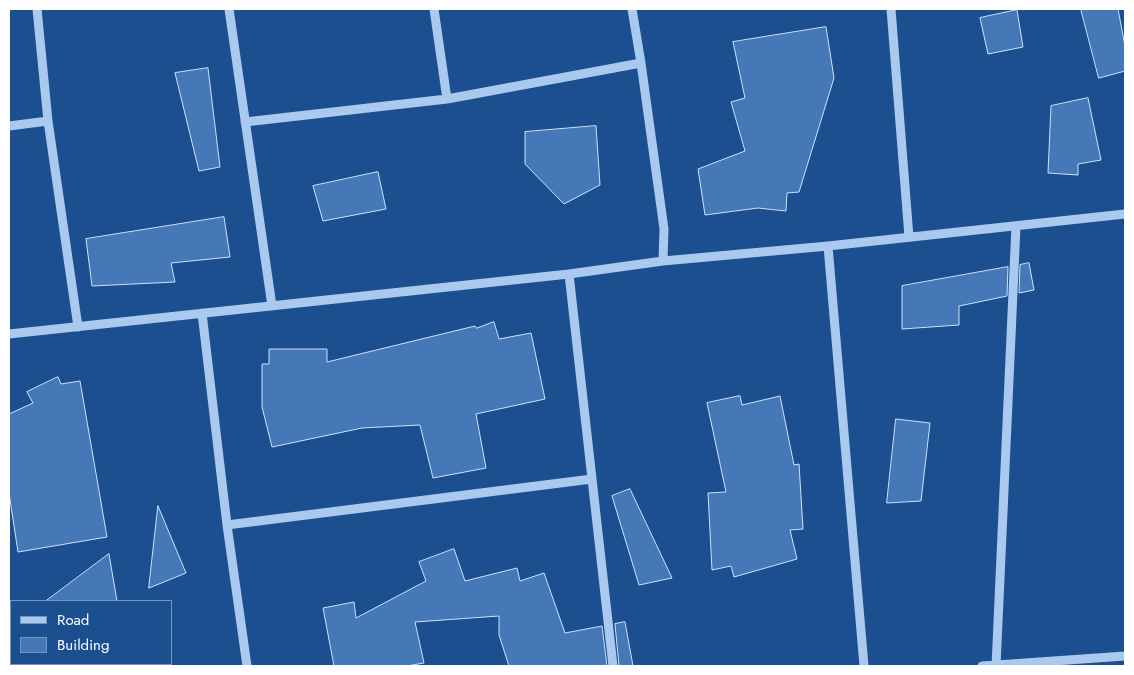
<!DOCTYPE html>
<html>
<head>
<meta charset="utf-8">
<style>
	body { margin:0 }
	#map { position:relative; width:1134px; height:675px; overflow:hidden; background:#1b4f8f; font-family:Jost,sans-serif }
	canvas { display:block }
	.frame { position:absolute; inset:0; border:10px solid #fff; pointer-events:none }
	.legend { position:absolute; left:10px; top:600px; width:162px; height:65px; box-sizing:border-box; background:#1b4f8f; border:1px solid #7695bc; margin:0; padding:6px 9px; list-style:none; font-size:15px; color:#fff }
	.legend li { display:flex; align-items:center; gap:10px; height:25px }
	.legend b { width:25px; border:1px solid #7695bc }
</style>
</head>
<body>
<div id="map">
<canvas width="1134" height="675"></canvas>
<div class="frame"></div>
<ul class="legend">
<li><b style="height:6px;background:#a9c9ee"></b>Road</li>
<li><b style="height:14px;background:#4478b7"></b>Building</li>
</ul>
</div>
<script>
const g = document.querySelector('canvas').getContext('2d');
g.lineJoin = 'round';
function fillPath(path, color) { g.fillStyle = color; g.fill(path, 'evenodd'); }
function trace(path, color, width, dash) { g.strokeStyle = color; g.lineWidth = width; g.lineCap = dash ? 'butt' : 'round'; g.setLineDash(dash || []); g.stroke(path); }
const building = new Path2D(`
	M1081,9H1118L1125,46V71L1099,78Z
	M1017,10L1023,47L988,54L980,18Z
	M826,27L834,78L799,192L787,193L786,211L758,208L705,215L698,169L745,151L731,102L745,98L733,42Z
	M208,68L220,167L199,171L175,73Z
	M1088,98L1101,160L1078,164V175L1048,173L1051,106Z
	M596,126L600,185L564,204L525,164V132Z
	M378,172L386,209L323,221L313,186Z
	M224,217L230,257L171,263L175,282L92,286L86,239Z
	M1029,263L1034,290L1019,293L1020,265Z
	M1008,267L1007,296L959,306V325L902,329V286Z
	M494,322L499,339L531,333L545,399L476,414L486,468L433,478L420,425L362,428L272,447L262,407V364H269V349H327V362L475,326L476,328Z
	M58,377L61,384L80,381L107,537L18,552L9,493V414L33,403L27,392Z
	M740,396L742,405L780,396L794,465L799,464L803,529L790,530L797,559L734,577L731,566L712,570L708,493L726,492L707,403Z
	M896,419L930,423L921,501L887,503Z
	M630,489L672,578L639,585L612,496Z
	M158,506L186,573L149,588Z
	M454,549L465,581L517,568L520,581L544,573L565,633L602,626L607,666H509L499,635V616L415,622L424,663L407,666H334L323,608L354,602L356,618L426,581L419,562Z
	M109,554L117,601H46Z
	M625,622L633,666H619L615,624Z`);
fillPath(building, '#4478b7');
trace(building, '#cfe3fa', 1);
trace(new Path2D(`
	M37,9L48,121L78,327
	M229,9L272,306
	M434,9L447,99
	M632,9L641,63L664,229L663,261
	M891,9L909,237
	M245,122L447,99L641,63
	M9,126L48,121
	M828,246L864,666
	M569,274L613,666
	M202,313L227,525L247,666
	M9,334L569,274L663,261L828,246L1125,214
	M227,525L592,479
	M982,666L1125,656
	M996,666L1016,226`), '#a9c9ee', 9);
</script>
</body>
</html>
